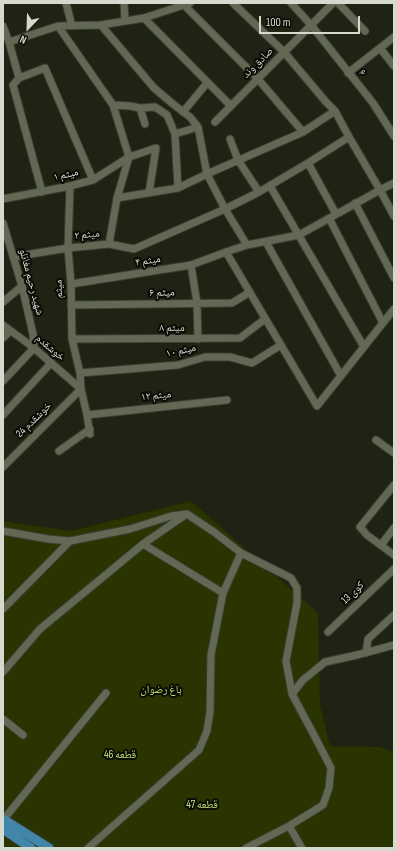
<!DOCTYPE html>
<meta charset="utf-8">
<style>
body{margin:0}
#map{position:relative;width:397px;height:851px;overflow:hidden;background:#1f2313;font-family:"Sofia Sans Condensed",sans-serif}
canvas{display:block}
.frame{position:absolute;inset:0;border:4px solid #d5d9ce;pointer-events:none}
.north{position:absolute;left:8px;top:8px;width:40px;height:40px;-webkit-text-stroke:3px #0a0c05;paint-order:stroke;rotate:203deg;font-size:11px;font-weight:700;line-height:16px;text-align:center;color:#d5d9ce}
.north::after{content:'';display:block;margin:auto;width:14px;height:18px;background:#d5d9ce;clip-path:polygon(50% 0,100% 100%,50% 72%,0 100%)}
.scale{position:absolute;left:259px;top:16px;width:101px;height:18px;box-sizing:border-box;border:2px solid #d5d9ce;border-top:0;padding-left:5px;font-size:12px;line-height:14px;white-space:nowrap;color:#d5d9ce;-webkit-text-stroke:3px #0a0c05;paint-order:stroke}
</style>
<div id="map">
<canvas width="397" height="851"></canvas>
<div class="frame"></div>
<div class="north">N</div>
<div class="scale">100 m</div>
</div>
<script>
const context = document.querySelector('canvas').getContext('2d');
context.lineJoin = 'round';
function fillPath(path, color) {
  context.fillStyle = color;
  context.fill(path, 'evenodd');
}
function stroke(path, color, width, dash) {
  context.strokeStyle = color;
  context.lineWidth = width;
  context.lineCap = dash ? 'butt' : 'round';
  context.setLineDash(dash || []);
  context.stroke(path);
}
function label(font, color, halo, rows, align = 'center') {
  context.font = font + ' "Sofia Sans Condensed","Noto Naskh Arabic",sans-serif';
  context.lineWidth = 4;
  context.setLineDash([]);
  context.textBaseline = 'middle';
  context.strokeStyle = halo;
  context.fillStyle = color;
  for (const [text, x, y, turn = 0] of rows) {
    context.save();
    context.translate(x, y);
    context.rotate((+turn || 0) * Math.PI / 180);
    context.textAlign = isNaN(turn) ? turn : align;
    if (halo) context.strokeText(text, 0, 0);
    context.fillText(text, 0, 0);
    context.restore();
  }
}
const green = new Path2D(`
 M191 501 318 613 320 705 330 746 380 747 394 752V848H3V521L71 531Z`);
const minor = new Path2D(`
 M66 3 72 26
 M124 3 125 20
 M291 3 311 25 373 103 394 136
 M338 3 365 31
 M184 5 258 79 303 132 335 111
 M144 18 231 106
 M101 25 154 88 173 104 190 117 198 127 207 174 225 209 247 245
 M3 26 9 42 58 26
 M9 42 19 78 13 85 42 192
 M380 48 394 66
 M348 73 394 37
 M19 78 45 68 93 180
 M113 105 130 106 140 108 155 107 167 115 175 134 198 127
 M140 108 145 124
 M183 112 207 83
 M215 122 333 3
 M175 134 178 188
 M230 139 238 160 259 192
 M308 163 336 214
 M394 183 380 190 394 216
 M70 186 68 248 71 284 72 339 80 373 81 389 87 415 90 434
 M270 186 364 347
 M117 198 178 188 207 174 303 132
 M3 199 70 186 93 180 129 157 156 148 149 193
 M355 203 394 278
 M329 218 383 323
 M3 223 22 286 33 334 34 348 3 381
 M266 242 341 376
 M109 244 117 198 129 157 113 105 58 26 101 25 144 18 190 3
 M226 252 317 406 394 309
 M13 257 68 248 109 244 134 249 225 209 259 192 308 163 349 137
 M191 265 197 303 198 339
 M71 284 191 265 226 252 247 245 299 235 380 190 349 137 335 111 326 102 284 52 233 3
 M3 302 22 286
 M71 305 232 303 250 292
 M3 325 34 348 81 389
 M3 338 10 331
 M72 339 240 338 265 319
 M80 373 178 365 205 357H230L252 363 281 345
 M3 415 51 363
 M87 415 227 400
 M376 440 394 453
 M59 451 90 429
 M3 467 81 389
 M394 485 360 527 367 535 394 555
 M3 531 48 539 70 541 130 529 171 516 187 514 214 532 241 553 291 578 297 588V603L286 661 292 694 314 735 331 768 329 788 323 805 289 826 246 848
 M143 544 223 593
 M381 545 394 528
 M3 609 70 541
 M328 632 394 569
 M366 653 368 639 394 615
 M3 672 40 629 143 544 185 515
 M292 694 303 680 325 662 357 655 394 645
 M3 719 23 735
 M4 819 106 693
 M289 826 302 848
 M88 848 199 750 207 731 210 712 211 655 223 593 241 553`);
const major = new Path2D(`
 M3 819 49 848
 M3 829 31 848`);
const streetNames = [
 ["صادق وند",258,63,-45],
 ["۶",362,73,51],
 ["۱ میثم",66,175,-13],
 ["۲ میثم",87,235,-6],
 ["۴ میثم",148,261,-9],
 ["شهید رحیم مغانلو",31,282,75],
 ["میثم",59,289,-91],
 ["۶ میثم",162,293,-1],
 ["۸ میثم",172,328],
 ["خوشقدم",50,348,40],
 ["۱۰ میثم",181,351,-13],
 ["۱۲ میثم",156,396,-6],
 ["خوشقدم 24",34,420,-45],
 ["کوی 13",353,593,-44]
];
const parkNames = [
 ["باغ رضوان",161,690],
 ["قطعه 46",120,755],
 ["قطعه 47",202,805]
];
fillPath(green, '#293401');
stroke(minor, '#3a3e32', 9);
stroke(major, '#3a3e32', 11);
stroke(minor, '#626854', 7);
stroke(major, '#4286a9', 9);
label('11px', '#d5d9ce', '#0a0c05', streetNames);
label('11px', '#c5e076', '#0a0c05', parkNames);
</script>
